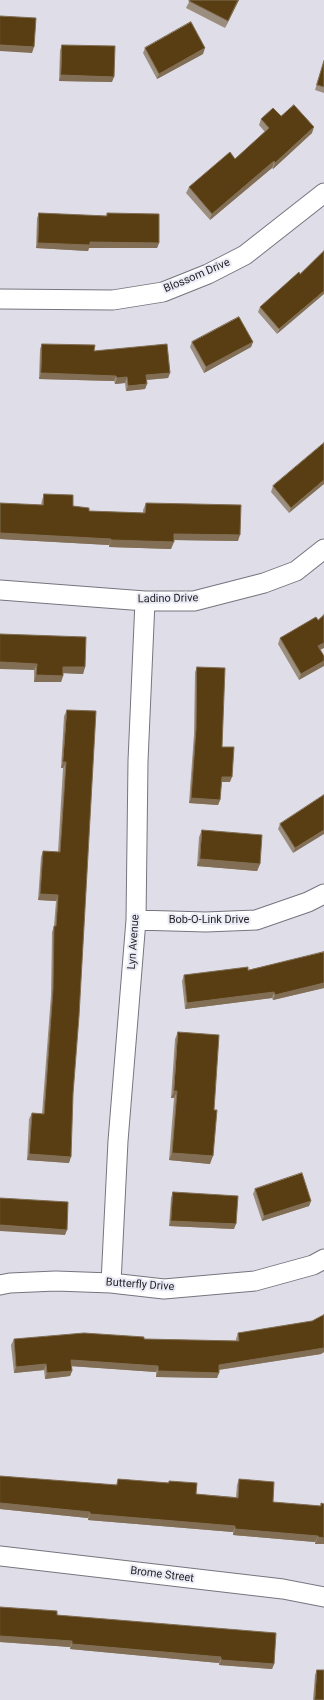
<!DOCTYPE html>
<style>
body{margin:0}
canvas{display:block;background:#dedde8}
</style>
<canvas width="324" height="1700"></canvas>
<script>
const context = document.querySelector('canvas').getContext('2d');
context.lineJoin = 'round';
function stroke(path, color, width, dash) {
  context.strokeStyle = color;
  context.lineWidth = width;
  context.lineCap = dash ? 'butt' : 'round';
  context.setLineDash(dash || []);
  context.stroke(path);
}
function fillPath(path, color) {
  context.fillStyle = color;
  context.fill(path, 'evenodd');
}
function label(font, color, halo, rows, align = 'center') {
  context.font = font + ' Roboto,sans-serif';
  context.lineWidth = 4;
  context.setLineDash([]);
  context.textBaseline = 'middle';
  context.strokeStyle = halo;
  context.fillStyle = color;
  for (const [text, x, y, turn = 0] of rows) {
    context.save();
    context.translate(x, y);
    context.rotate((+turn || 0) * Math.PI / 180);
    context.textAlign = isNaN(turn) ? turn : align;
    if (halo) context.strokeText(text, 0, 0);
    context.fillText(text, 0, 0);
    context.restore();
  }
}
const minor = new Path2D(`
 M0 299 113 300 163 292 208 274 245 255 324 193
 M0 590 145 601H194L264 583 296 571 324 549
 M136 920 206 922 256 920 308 902 324 894
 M111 1283 118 1141 136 920 138 761 145 601
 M0 1285 10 1283 56 1281 111 1283 164 1289 255 1281 313 1265 324 1259
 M0 1556 283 1589 324 1597`);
const wall = new Path2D(`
 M190 0H239L225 28 186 8Z
 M62 45 112 82 59 81 60 50Z
 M145 48 203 54 157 79 143 53Z
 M324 60V93L315 90Z
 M281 116 312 133 273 169 272 168 210 220 186 193 189 187 235 159 265 132 259 125 261 119Z
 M39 213 106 216 107 213 159 243 157 248H89L88 251 36 248 37 218Z
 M300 274 277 334 258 312 260 307Z
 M192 342H253L251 347 204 373 190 347Z
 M42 344 94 351 170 373 168 378 147 380V384L145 389 126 391 125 383 115 384 114 381 39 379 40 349Z
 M324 443 289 513 271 492 273 486Z
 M44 494 73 506 89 511 143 513V510L146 503 238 541 174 540 171 549 109 547V545L0 539V503L41 505 42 500Z
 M318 620 320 650 299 680 278 644 280 638Z
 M0 634 85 667 83 674 63 673V676L61 682H34V670Z
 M197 667 222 747 230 782H221L220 800 218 805 189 803 194 734 195 672Z
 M67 710 73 1094 69 1163 27 1160 29 1119 32 1113 42 1114 51 995 52 932 54 926 56 901 38 900 41 857 43 851 58 852 63 768H61L64 716Z
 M324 795 293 853 278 829 280 824Z
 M202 830 260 864 257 871 197 866 199 837Z
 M248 970 324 988 273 1000 272 998 185 1009 182 981 184 975Z
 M178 1032 214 1110 210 1164 169 1160 174 1098H171L175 1039Z
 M255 1189 311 1201 309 1206 262 1221 253 1194Z
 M173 1192 234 1229 169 1226 171 1198Z
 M324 1315V1352L321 1354 219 1370V1373L217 1378 156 1377V1372L72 1366V1371L70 1376 45 1379 44 1370 14 1373 11 1345 14 1339H144L236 1341V1339L238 1333 312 1321Z
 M0 1476 116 1485 118 1479 168 1483 169 1481 196 1494 236 1497 237 1485 239 1479 273 1502 320 1506 321 1503 324 1504V1544H315V1542L233 1535V1532L88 1520V1518L0 1509Z
 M0 1607 57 1615 274 1664 272 1669 219 1665V1663L70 1649V1647L0 1642Z
 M317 1670 324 1700H313L315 1675Z`);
const shadedWall = new Path2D(`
 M238 0H239L225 28 228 21Z
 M0 45 34 47 32 53 0 51Z
 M205 48 203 54 157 79 159 74Z
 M61 75 114 77 112 82 59 81Z
 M314 127 312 133 273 169 275 163Z
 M274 161 272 168 210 220 212 214Z
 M90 242 159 243 157 248H89L88 251 36 248 38 243Z
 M324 291V294L277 334 279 329Z
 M253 342 251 347 204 373 206 367Z
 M41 373 116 376 114 381 39 379Z
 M170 373 168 378 144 380 146 375Z
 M127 377 125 383 115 384 117 378Z
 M147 384 145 389 126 391 128 386Z
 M324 480V484L289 513 291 508Z
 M0 533 111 539 109 545 0 539Z
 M174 534 240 535 238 541 172 540Z
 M111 540 174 542 171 549 109 547Z
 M324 643V648L316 652 318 646Z
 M324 661V666L299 680 301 674Z
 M0 662 37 664 34 670 0 669Z
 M63 667H85L83 674 61 673Z
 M36 675 63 676 61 682H34Z
 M63 762H66L63 768H61Z
 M222 777H232L230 782H220Z
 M191 798 220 800 218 805 189 803Z
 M324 830V834L293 853 295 848Z
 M200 859 260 864 257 871 197 866Z
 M40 894 58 895 56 901 38 900Z
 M324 983V988L273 1000 275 995Z
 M274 992 272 998 185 1009 187 1003Z
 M174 1091H177L174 1098H171Z
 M172 1153 213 1156 210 1164 169 1160Z
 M29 1154 71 1157 69 1163 27 1160Z
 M311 1201 309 1206 262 1221 264 1216Z
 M171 1221 236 1224 234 1229 169 1226Z
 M0 1225 67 1230 65 1235 0 1231Z
 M324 1348V1352L321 1354 217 1370 219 1365Z
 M71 1360 158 1366 156 1372 69 1366Z
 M46 1364 44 1370 14 1373 16 1367Z
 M72 1371 70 1376 45 1379 47 1373Z
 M158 1371 219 1373 217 1378 156 1377Z
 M0 1503 90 1512 88 1518 0 1509Z
 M90 1514 235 1526 233 1532 88 1520Z
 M235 1529 318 1536 315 1542 233 1535Z
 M318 1537 324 1538V1544H315Z
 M0 1636 72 1641 70 1647 0 1642Z
 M72 1644 221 1657 219 1663 70 1649Z
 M221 1660 274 1664 272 1669 219 1665Z`);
const building = new Path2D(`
 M190 0H238L228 21 189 1Z
 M0 16 36 18 34 47 0 45Z
 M191 22 205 48 159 74 145 48Z
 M62 45 115 46 114 77 61 75Z
 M324 61V87L317 85Z
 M294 105 314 127 275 163 274 161 212 214 189 187 230 152 235 159 269 128 261 119 273 108 281 116Z
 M39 213 107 216V213L159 214V243L90 242V245L38 243Z
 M324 251V291L279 329 260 307 299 272 300 274Z
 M239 317 253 342 206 367 192 342Z
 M42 344 95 345 94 351 167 344 170 373 146 375 147 384 128 386 127 377 117 378 116 376 41 373Z
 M324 443V480L291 508 273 486Z
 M44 494 73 495V506L89 508V511L145 513 146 503 241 505 240 535 174 534V542L111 540V539L0 533V503L43 505Z
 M324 615V643L318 646 324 656V661L301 674 280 638 316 617 318 620Z
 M0 634 86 637 85 667H63V676L36 675 37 664 0 662Z
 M197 667 225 668 222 747H234L232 777H222L220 800 191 798 196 729Z
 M67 710 96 711 79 1016 73 1094 71 1157 29 1154 32 1113 44 1114 53 989 54 926H56L58 895 40 894 43 851 60 852 66 762H63Z
 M324 795V830L295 848 280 824Z
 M202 830 262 835 260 864 200 859Z
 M324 952V983L275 995 274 992 187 1003 184 975 248 967V970Z
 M178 1032 219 1035 214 1110H217L213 1156 172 1153 177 1091H174Z
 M302 1173 311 1201 264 1216 255 1189Z
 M173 1192 238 1196 236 1224 171 1221Z
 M0 1198 68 1202 67 1230 0 1225Z
 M324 1315V1348L219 1365V1373L158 1371V1366L71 1360 72 1371 47 1373 46 1364 16 1367 14 1339 84 1333 144 1337V1339L239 1341 238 1333 312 1321Z
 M0 1476 117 1485 118 1479 169 1483V1481L197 1483 196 1494 238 1498 239 1479 274 1482 273 1502 321 1506V1503L324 1504V1538L318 1537V1536L235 1529V1526L90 1514V1512L0 1503Z
 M0 1607 57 1611V1615L276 1633 274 1664 221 1660V1657L72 1644V1641L0 1636Z
 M317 1670H324V1700H315Z`);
const streetNames = [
 ["Blossom Drive",197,276,-23],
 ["Ladino Drive",168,599,-1],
 ["Bob-O-Link Drive",209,920],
 ["Lyn Avenue",134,942,-86],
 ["Butterfly Drive",140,1285,4],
 ["Brome Street",162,1575,7]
];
stroke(minor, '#76757f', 21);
stroke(minor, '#fff', 19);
fillPath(wall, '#9c8e7e');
fillPath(shadedWall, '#816e54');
fillPath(building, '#593e14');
stroke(building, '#816e54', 1);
label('11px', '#242428', '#ebebf6', streetNames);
</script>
